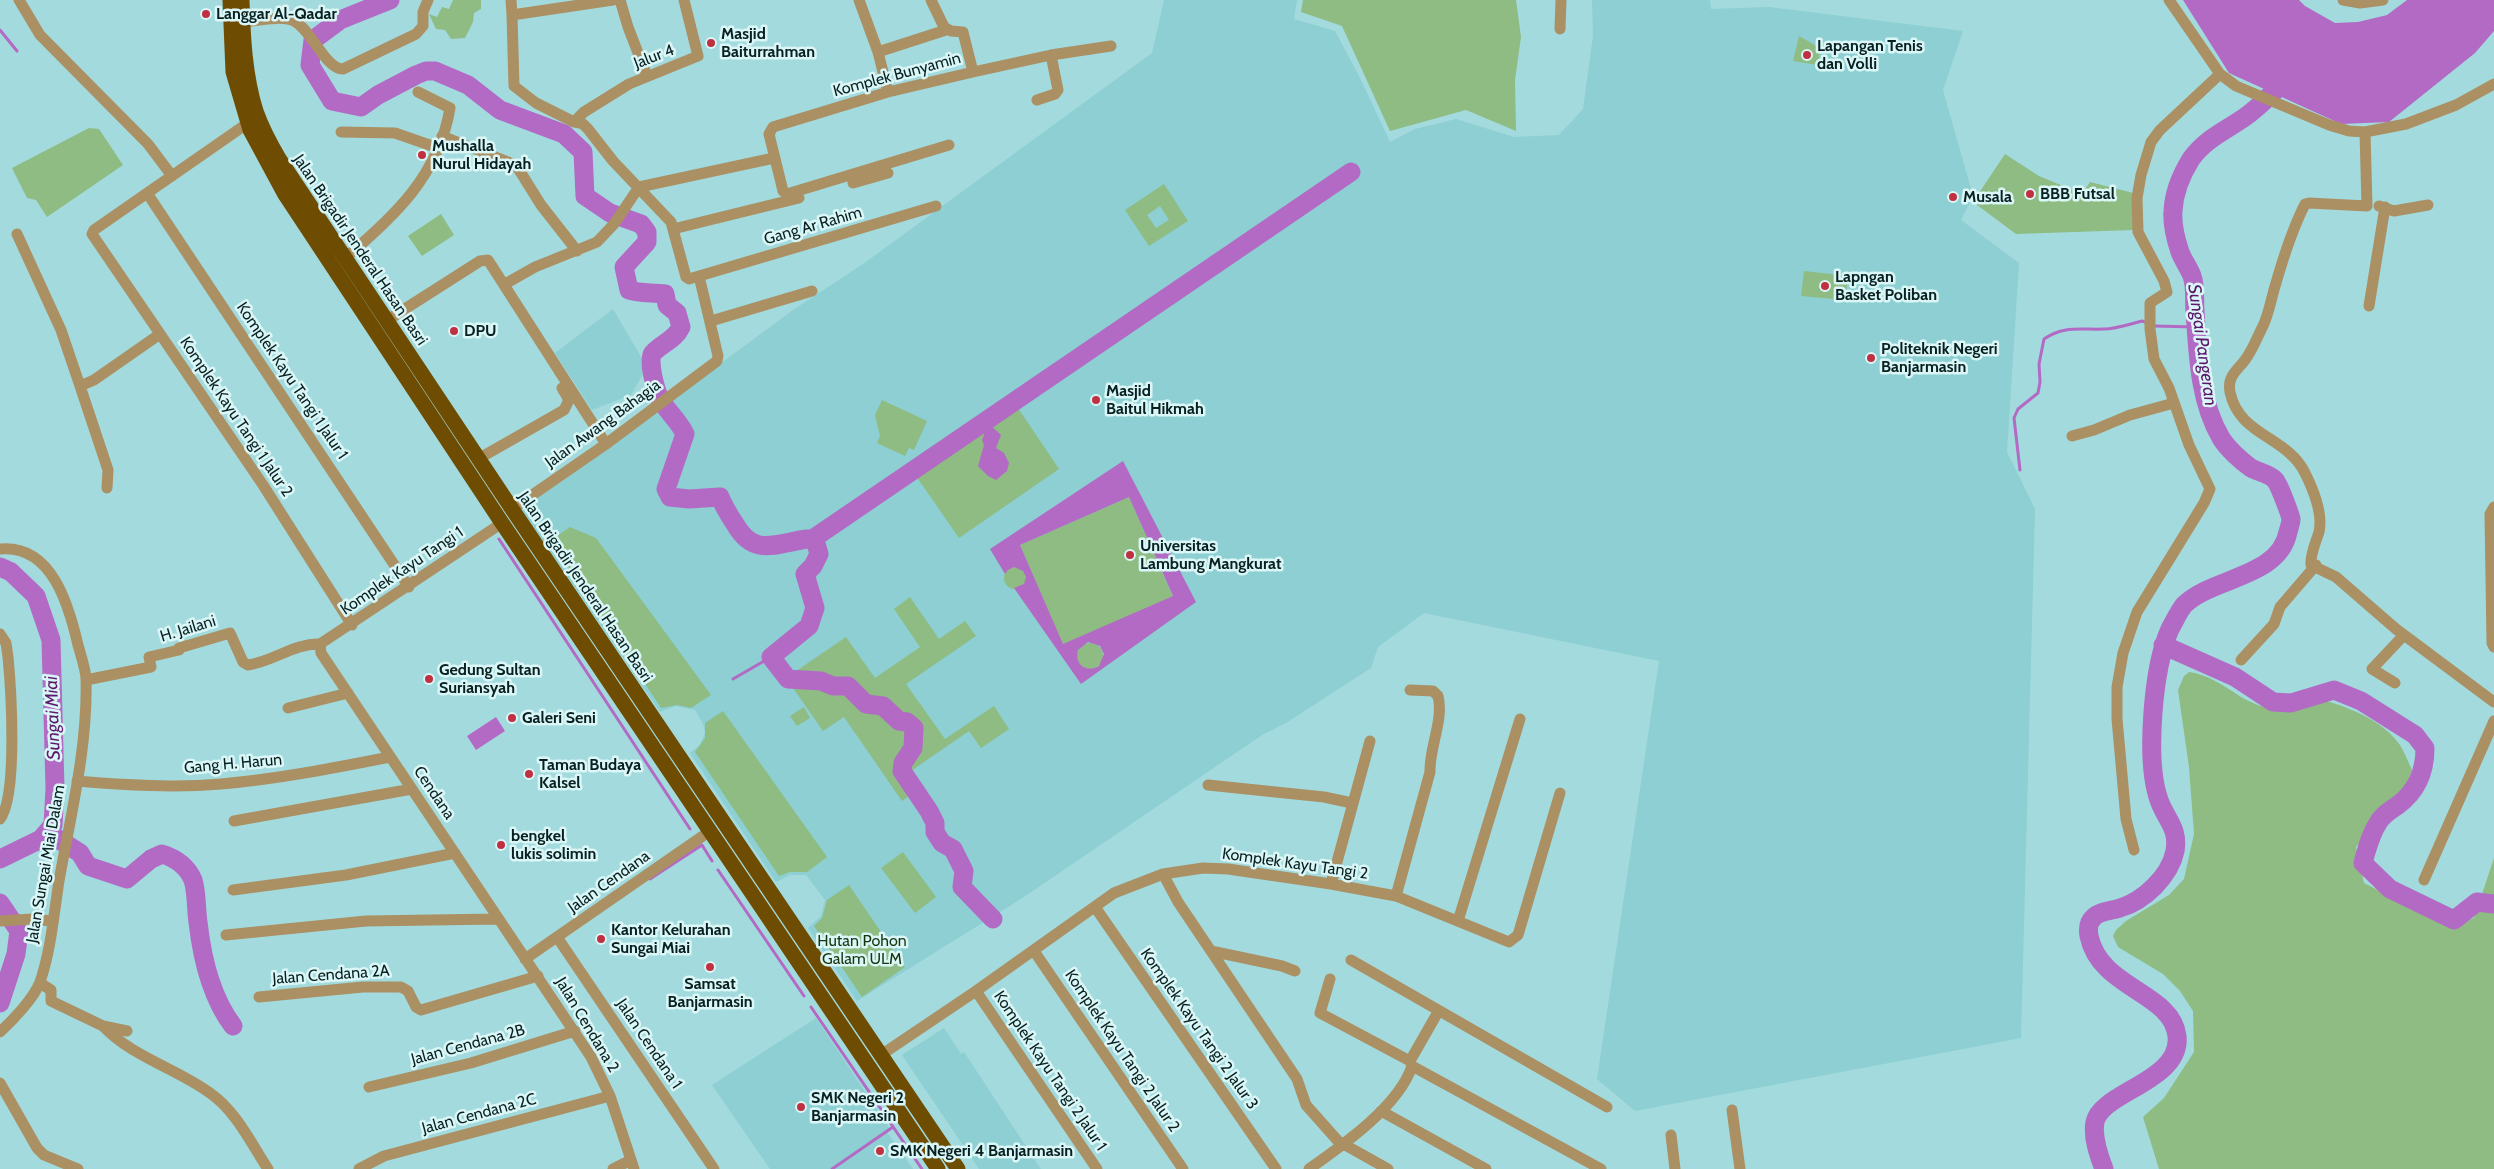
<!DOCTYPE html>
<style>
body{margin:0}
canvas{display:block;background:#a2dadd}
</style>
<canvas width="2494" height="1169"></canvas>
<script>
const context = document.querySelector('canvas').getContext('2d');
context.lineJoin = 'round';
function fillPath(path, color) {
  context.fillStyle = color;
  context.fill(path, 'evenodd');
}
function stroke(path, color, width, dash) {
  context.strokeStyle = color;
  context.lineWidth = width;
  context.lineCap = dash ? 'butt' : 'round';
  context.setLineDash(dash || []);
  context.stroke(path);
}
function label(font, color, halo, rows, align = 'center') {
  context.font = font + ' Cabin,sans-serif';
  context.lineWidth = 5;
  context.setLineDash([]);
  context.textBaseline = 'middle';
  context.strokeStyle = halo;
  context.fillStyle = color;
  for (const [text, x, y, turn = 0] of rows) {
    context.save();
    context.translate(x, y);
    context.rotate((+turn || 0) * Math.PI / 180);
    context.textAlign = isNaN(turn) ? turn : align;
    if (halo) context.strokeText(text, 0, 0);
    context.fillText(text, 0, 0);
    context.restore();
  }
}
const built = new Path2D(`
 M1164 0H1297L1294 19 1335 31 1361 80 1390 142 1415 129 1456 119 1514 137 1559 135 1583 109 1593 36 1592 0H1710L1711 9 1769 7 1963 31 1943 90 1973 196 1961 220 2019 263 2007 452 2035 509 2021 1038 1635 1111 1597 1079 1659 661 1424 613 1378 647 1371 668 1286 723 1262 735 1024 897 857 1001 808 928 821 916 825 900 806 875H790L776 882 690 753 700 745 705 733 703 724 695 710 675 706 660 712 522 510 525 501 655 412 793 310 863 264 1152 53Z
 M613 309 647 367 631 395 592 410 555 353Z
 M816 1018 890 1129 830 1169H770L712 1085Z
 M944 1028 961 1054 964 1052 1041 1169H979L902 1055Z
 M887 1132 913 1169H833Z`);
const green = new Path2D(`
 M453 0H481V9L474 13 473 22 465 38 451 39 445 30 436 29 429 14 437 17 442 7 449 9Z
 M1303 0H1516L1521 37 1515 80 1516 131 1466 110 1390 131 1342 26 1301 12Z
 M1799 36 1820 48 1818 65 1793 61Z
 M89 128 99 129 123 165 47 217 36 200 27 198 12 168Z
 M2005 154 2039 176 2082 194 2090 182 2133 193V230L2016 234 1973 202Z
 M1164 184 1188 221 1149 246 1125 210ZM1160 206 1169 220 1156 228 1147 215Z
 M441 214 454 235 422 256 408 236Z
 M1804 271 1848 276 1845 300 1801 296Z
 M882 400 927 421 914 450 909 448 905 456 877 443 880 436 875 415Z
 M1016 405 1059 469 959 538 916 476Z
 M1129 497 1173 597 1063 645 1020 545Z
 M570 527 596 538 711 695 691 708 677 705 661 708 551 540Z
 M1004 578a11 11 0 1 1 22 0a11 11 0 1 1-22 0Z
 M910 597 939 639 965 621 976 636 906 684 945 739 994 706 1009 729 981 748 969 731 911 771 922 787 902 801 844 717 823 731 786 678 846 637 875 678 920 647 894 609Z
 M1077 656a13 13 0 1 1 26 0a13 13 0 1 1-26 0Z
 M2189 672C2208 675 2219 683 2235 693 2264 713 2292 714 2324 700 2352 709 2382 720 2400 745 2405 753 2408 762 2412 770L2405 790 2356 847 2364 883 2451 927 2474 918 2494 858V1169H2159L2143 1117 2164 1098 2194 1052 2193 1011 2180 991 2163 974 2118 947 2113 936 2116 930 2126 921 2169 895 2184 879 2194 834 2189 767 2178 690 2184 676Z
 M804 707 810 718 797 726 790 716Z
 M723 711 827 857 807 872H790L779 876 695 752 705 738V723Z
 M903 852 936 897 915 913 881 868Z
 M849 885 905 967 862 997 814 926 822 918 827 900Z`);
const water = new Path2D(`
 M2183 0H2299L2305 6 2335 23 2358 22 2387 15 2407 0H2494V31L2475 53 2389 122 2341 124 2229 73Z
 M989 424 1001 435 996 448 1004 453 1009 463 1007 471 996 480 988 476 978 466 984 445 982 440 985 432 984 427Z
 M1123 461 1196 602 1081 684 1014 588 1024 584 1026 577 1023 571 1014 567 1008 570 1005 574 990 549ZM1129 497 1173 596 1063 644 1020 545ZM1088 642 1100 646 1104 654 1099 666C1087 673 1074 665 1078 650Z
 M496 717 505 731 476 750 467 736Z`);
const stream = new Path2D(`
 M0 30 17 51
 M2154 326 2196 327
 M2020 470 2014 418 2018 409 2038 393 2040 382 2039 364 2044 339C2064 325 2081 330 2104 329 2116 329 2130 324 2142 321L2148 323
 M499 539 690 829
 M733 679 771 657
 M718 870 804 996
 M650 879 702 845 712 861
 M811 1007 922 1169
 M832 1169 893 1127`);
const river = new Path2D(`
 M390 0 340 20 313 40 310 65 332 101 361 107 378 95 416 75 426 71H435L468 85 500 110 564 134 583 152 585 196 610 213 641 224 647 232V242L624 267 629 290C641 294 652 292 665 294L667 305 677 313 681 327C675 340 662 343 653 353 647 360 656 391 660 399 667 411 679 421 685 434L666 489 670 497 689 499 720 497C724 507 729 515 735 524 754 557 774 544 807 539L815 540 819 554 813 566 805 574 815 608 809 626 771 657 788 679 821 681 833 686H848L866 704 883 706 899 721 907 722 914 728 913 748 903 763 902 771 929 811 935 823V832L942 843 953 849 964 871 962 887 993 919
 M811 540 1351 172
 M0 567 11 572 36 596 51 640 55 788 53 825 41 839 0 859
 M2163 645 2235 677 2273 702 2291 703 2334 690 2361 701 2415 735 2425 748C2425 772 2417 791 2398 805 2391 810 2382 815 2378 823 2370 835 2367 849 2363 863L2390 889 2454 920 2477 902 2494 904
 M47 832 80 853 88 866 127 879 151 859 162 854C175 858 187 866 193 880 197 892 196 910 198 922 202 958 211 997 233 1026
 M0 903 19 931 16 954 0 1003
 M2104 1169C2099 1156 2092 1137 2095 1122 2101 1092 2182 1081 2177 1036 2172 992 2100 989 2089 936 2088 930 2088 922 2094 917 2100 911 2111 911 2120 908 2144 901 2170 876 2175 851 2179 828 2166 820 2159 800 2145 761 2153 666 2170 629 2174 622 2179 611 2184 605 2212 577 2279 578 2288 532 2289 528 2291 523 2291 519 2290 514 2279 484 2275 480 2270 474 2258 472 2251 468 2241 461 2227 448 2221 438 2199 401 2198 353 2195 311 2194 300 2196 287 2192 276 2189 268 2183 260 2180 252 2176 240 2172 223 2173 211 2174 192 2181 175 2191 159 2205 139 2225 131 2245 117 2262 105 2276 89 2291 75`);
const minor = new Path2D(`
 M19 0 40 35 148 144 172 176
 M511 0 512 15
 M613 0 512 15 514 86 536 103 574 122 583 124 588 129 613 161 671 222 686 277 689 279 936 206
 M620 0 628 27 647 76
 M859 0 878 52 888 92
 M931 0 944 27 951 31 963 32 973 72 888 92 773 127 769 134 783 191 787 194 949 145
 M2169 0 2220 74 2236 86 2329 125 2349 131 2365 132 2406 124 2456 105 2494 84
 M2343 0 2360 3 2383 0
 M243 22C257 21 280 15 294 21 311 29 326 70 343 69L416 34 423 26V12L428 0
 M1560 29 1561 0
 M878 52 946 30
 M973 72 1051 55 1111 46
 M1037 100 1055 94 1058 90 1051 55
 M574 122 584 112 629 84 698 56 684 0
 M248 123 94 230 92 234 263 485 352 625
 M341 132 395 133 438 148
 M2365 132 2367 206 2309 203 2305 204C2292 230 2284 255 2276 283 2271 298 2269 316 2261 330 2256 340 2252 351 2245 360 2237 371 2227 376 2230 392 2239 436 2287 436 2305 473 2313 489 2323 514 2319 532 2316 542 2310 554 2311 565L2336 577 2396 629 2494 702
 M442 136 516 165 541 205 577 251
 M853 183 888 173
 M147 193 409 587
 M2379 206 2394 211 2428 205
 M673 229 799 198
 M17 234 61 330 80 386 94 380 160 334
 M345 258C394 217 439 175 450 108L418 92
 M505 284 535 267 597 242 614 224 639 187 774 158
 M2369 306 2385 207
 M386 321 480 261 488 260 606 444
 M711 321 812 291
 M80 386 108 470 107 488
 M2072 436 2094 430 2130 415 2174 403
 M478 459 564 410 569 400 562 388
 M2494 507 2490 514 2492 643 2494 647
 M512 509 606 444 717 361 718 356 699 276
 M0 549C52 544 69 606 78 645 81 656 85 667 86 678 88 746 71 814 59 881 54 913 51 950 40 982 34 998 13 1020 0 1032
 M0 634 6 643 8 657C11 688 18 796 0 819
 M320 644 321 653 591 1057 610 1096 634 1169
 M320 644 502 523
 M2241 660 2274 624 2280 607 2316 565
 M86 680 151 667 149 657 179 650V648L230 633 243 662 248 665C272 662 295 643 320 644
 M2395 683 2372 669 2404 635
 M288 708 348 693
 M77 781C125 785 173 788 221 784 278 779 334 768 390 757
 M1208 785 1324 797 1352 803
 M234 821 412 789
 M2134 850 2126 819 2117 719V687L2123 653 2137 612 2204 503 2210 489 2189 445 2169 388 2154 359 2150 329V303L2167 292 2164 281 2138 232 2137 198 2141 175 2151 142 2160 130 2220 74
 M1163 874 1178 902 1297 1079 1306 1105 1338 1141 1388 1169
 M2424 880 2494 721
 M1331 884 1370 741
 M233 890 346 875 455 853
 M1396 896 1430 772C1429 748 1444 720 1438 696L1433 691 1410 690
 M1095 907 1276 1169
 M0 921 32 919 52 921
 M1458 921 1520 719
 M226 935 366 921 497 919
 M557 937 714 1169
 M1034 951 1183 1169
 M1211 951 1282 966 1295 971
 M525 959 710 831
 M1351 960 1607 1107
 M1330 979 1320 1013 1410 1061
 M40 983 51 990V1001L103 1026 127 1031
 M976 991 1097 1169
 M259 997 363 987H401L408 991 416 1007 421 1010 538 976
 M103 1026C132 1057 176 1068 210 1093 236 1111 251 1143 268 1169
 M881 1055 976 991 1114 893 1163 874 1203 868 1228 869 1331 884 1396 896 1509 942 1518 935 1560 793
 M1412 1066 1601 1169
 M0 1083 37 1148 44 1155 78 1169
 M369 1087 471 1063 575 1031
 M1732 1110 1740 1169
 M1381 1111 1486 1169
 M1671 1135 1675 1169
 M359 1169 384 1156 610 1096
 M613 1169 631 1160
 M1309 1169C1343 1145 1399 1106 1412 1066L1410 1061 1438 1012`);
const highway = new Path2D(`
 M230 0 233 72 250 130 284 193 502 523 938 1169
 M242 0C243 37 245 76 256 111 262 128 271 145 280 160L512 509 958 1169`);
const markers = [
 [206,14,5,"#c03041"],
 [711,43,5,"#c03041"],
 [1807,55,5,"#c03041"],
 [422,155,5,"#c03041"],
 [2030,194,5,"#c03041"],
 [1953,197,5,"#c03041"],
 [1825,286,5,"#c03041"],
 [454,331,5,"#c03041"],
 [1871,358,5,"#c03041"],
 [1096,400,5,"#c03041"],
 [1130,555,5,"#c03041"],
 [429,679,5,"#c03041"],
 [512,718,5,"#c03041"],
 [529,774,5,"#c03041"],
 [501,845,5,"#c03041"],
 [601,939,5,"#c03041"],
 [710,967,5,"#c03041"],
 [801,1107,5,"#c03041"],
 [880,1151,5,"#c03041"]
];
const poiNames = [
 ["Langgar Al-Qadar",216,14],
 ["Masjid",721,34],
 ["Baiturrahman",721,52],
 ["Lapangan Tenis",1817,46],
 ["dan Volli",1817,64],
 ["Mushalla",432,146],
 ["Nurul Hidayah",432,164],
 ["BBB Futsal",2040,194],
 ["Musala",1963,197],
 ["Lapngan",1835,277],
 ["Basket Poliban",1835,295],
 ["DPU",464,331],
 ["Politeknik Negeri",1881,349],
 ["Banjarmasin",1881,367],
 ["Masjid",1106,391],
 ["Baitul Hikmah",1106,409],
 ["Universitas",1140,546],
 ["Lambung Mangkurat",1140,564],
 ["Gedung Sultan",439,670],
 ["Suriansyah",439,688],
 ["Galeri Seni",522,718],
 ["Taman Budaya",539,765],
 ["Kalsel",539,783],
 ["bengkel",511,836],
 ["lukis solimin",511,854],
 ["Kantor Kelurahan",611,930],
 ["Sungai Miai",611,948],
 ["Samsat",710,984,"center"],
 ["Banjarmasin",710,1002,"center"],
 ["SMK Negeri 2",811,1098],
 ["Banjarmasin",811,1116],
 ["SMK Negeri 4 Banjarmasin",890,1151]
];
const streetNames = [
 ["Jalur 4",654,57,-21],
 ["Komplek Bunyamin",897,75,-15],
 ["Gang Ar Rahim",813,226,-16],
 ["Jalan Brigadir Jenderal Hasan Basri",360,250,56],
 ["Komplek Kayu Tangi 1 Jalur 1",292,381,56],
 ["Komplek Kayu Tangi 1 Jalur 2",236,417,56],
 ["Jalan Awang Bahagia",603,424,-36],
 ["Komplek Kayu Tangi 1",402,571,-34],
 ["Jalan Brigadir Jenderal Hasan Basri",585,587,56],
 ["H. Jailani",188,629,-17],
 ["Gang H. Harun",233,764,-5],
 ["Cendana",434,793,56],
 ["Jalan Sungai Miai Dalam",46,864,-80],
 ["Komplek Kayu Tangi 2",1295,864,8],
 ["Jalan Cendana",609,882,-35],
 ["Jalan Cendana 2A",331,975,-4],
 ["Jalan Cendana 2",587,1025,59],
 ["Komplek Kayu Tangi 2 Jalur 3",1199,1029,55],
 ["Jalan Cendana 1",649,1044,56],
 ["Jalan Cendana 2B",468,1045,-15],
 ["Komplek Kayu Tangi 2 Jalur 2",1122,1051,56],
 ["Komplek Kayu Tangi 2 Jalur 1",1050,1071,56],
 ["Jalan Cendana 2C",479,1114,-15]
];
const parkNames = [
 ["Hutan Pohon",862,941],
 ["Galam ULM",862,959]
];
const waterNames = [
 ["Sungai Pangeran",2202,345,82],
 ["Sungai Miai",53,718,-92]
];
fillPath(built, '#8dcfd2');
fillPath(green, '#8ebc83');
fillPath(water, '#b36ac5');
stroke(stream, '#b36ac5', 3);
stroke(river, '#b36ac5', 19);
stroke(minor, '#ab9064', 11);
stroke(highway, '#6e4d02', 15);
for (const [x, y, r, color] of markers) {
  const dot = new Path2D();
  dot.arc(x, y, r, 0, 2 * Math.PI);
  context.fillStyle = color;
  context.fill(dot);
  stroke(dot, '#daf6f7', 2);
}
label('bold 16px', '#092021', '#daf6f7', poiNames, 'left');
label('16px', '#092021', '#daf6f7', streetNames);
label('16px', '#17350f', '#daf6f7', parkNames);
label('italic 18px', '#5d186c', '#daf6f7', waterNames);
</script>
